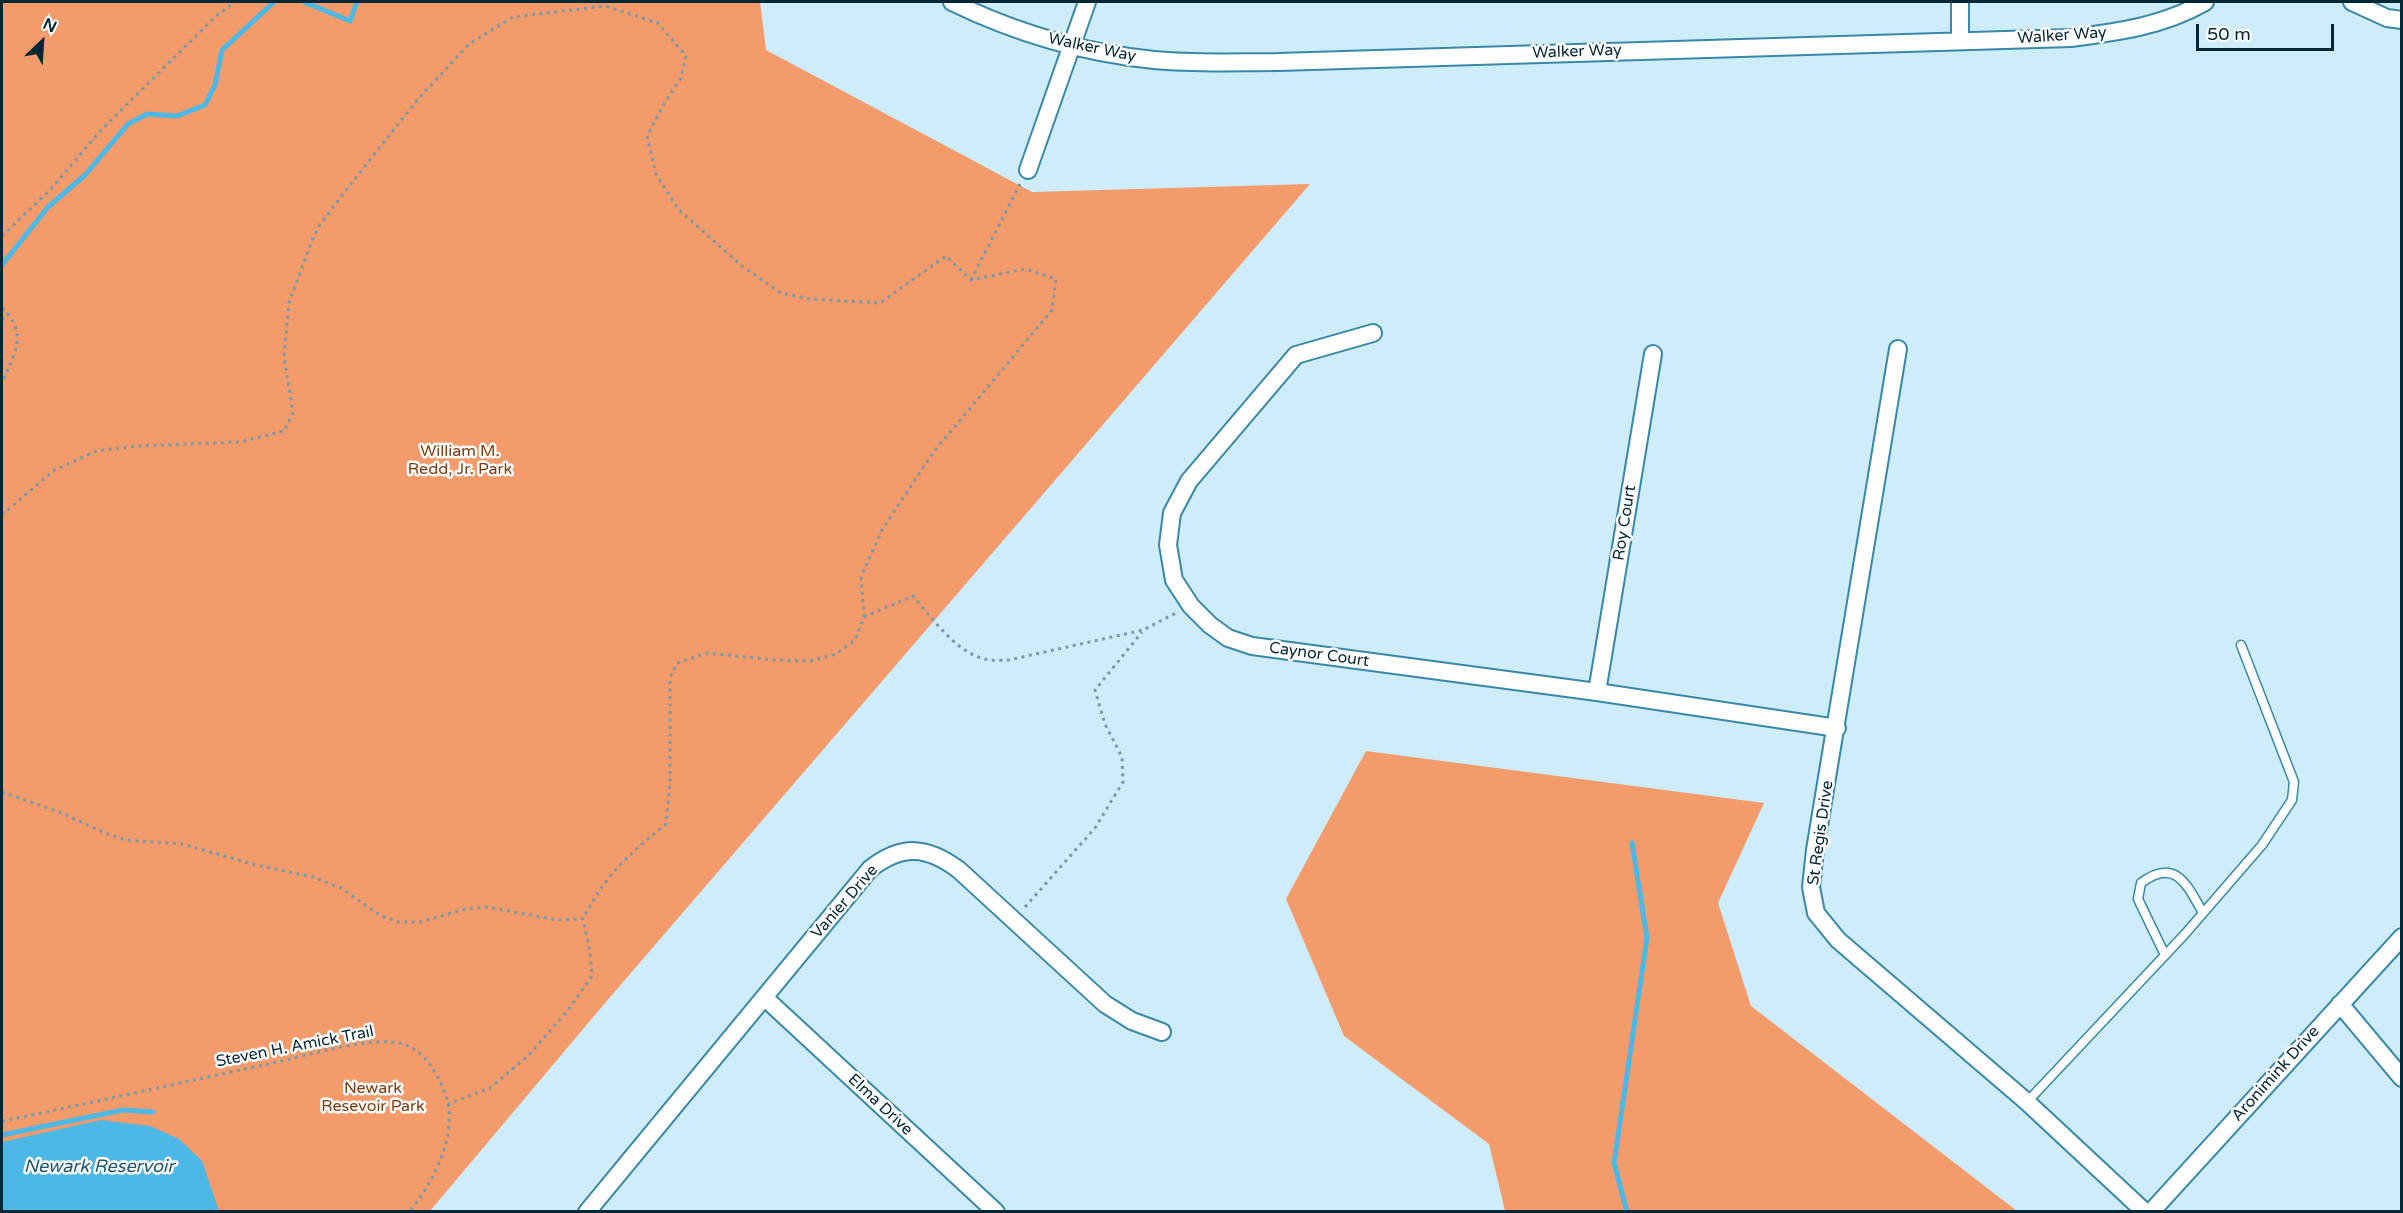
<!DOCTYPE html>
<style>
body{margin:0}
#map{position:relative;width:2403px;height:1213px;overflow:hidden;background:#ceecfa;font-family:"Varela Round",sans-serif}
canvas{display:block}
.frame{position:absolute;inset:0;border:3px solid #042735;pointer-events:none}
.north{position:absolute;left:12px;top:12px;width:60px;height:60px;-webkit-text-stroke:4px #fff;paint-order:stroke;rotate:25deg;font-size:16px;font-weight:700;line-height:24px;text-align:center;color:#042735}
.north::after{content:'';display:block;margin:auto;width:21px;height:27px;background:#042735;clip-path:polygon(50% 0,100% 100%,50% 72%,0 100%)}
.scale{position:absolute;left:2196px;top:24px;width:138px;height:27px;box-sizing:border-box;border:3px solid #042735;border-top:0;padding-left:8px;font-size:18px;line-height:21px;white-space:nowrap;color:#042735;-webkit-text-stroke:4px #fff;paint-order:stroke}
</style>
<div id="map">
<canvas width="2403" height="1213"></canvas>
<div class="frame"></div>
<div class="north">N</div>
<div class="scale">50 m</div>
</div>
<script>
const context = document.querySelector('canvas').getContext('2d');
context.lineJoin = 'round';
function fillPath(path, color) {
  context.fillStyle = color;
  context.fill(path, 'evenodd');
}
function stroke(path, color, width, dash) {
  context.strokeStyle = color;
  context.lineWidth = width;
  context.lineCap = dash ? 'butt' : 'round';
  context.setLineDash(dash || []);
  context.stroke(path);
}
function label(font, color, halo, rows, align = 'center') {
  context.font = font + ' "Varela Round",sans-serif';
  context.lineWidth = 5;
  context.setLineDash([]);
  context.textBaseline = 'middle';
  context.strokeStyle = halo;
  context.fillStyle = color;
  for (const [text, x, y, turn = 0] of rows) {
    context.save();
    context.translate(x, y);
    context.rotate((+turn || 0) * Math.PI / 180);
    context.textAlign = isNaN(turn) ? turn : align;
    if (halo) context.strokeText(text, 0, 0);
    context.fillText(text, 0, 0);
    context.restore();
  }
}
const green = new Path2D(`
 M2 2H760L766 50 1032 192 1310 184 605 1003 430 1211 2 1212Z
 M1366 751 1764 803 1718 903 1751 1006 2017 1211H1505L1489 1144 1344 1036 1286 899Z`);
const water = new Path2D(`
 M101 1120 150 1126 179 1139 202 1161 219 1211H2V1142Z`);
const stream = new Path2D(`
 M304 2 350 21 357 2
 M2 265 48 207 85 175 128 124 147 114 177 116 205 105 215 85 222 50 274 2
 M2 1135 123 1110 153 1112
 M1627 1212 1614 1163 1647 938 1632 843`);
const path = new Path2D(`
 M2 236 51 189 101 130 216 16 235 2
 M971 280 1020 184
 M2 308C29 333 14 355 2 383
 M2 320 8 313
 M2 515 53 471 96 451 137 446 240 442 284 431 293 413 284 356 289 303 311 243 319 226 343 194 418 99 469 44 513 17 605 6 658 23 686 56 681 78 665 102 647 136 656 174 678 209 743 267 781 293 810 299 880 303 946 256 971 280 1025 269 1056 279 1052 310 932 454 882 530 861 577 864 617 855 640 836 654 810 661 776 660 707 653 677 663 670 678V784L666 824C627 856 606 874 583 919
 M864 617 913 596C933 619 958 656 990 660 996 661 1003 660 1009 660L1143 630 1176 613
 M2 792 62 813 105 833 126 840 182 844 252 864 313 877 341 888 381 916 399 922H420L466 909 487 907 557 920 583 919 590 952 592 976 568 1010 528 1056 490 1088 448 1104
 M1025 907 1095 828 1123 782 1122 757 1105 724 1095 690 1142 632
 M2 1121C92 1103 183 1082 273 1063 306 1056 371 1035 403 1044 426 1051 440 1077 447 1099 457 1137 433 1183 409 1212`);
const lane = new Path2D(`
 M2165 955 2138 899 2141 883C2176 857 2187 885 2203 913
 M2027 1102 2185 934 2262 845 2292 800 2294 782 2241 645`);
const street = new Path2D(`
 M952 2C1016 33 1083 53 1154 60 1195 64 1236 62 1278 62L2071 38C2118 32 2163 26 2205 2
 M2352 2 2387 18 2402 20
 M1960 40V2
 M1028 170 1087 2
 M1373 333 1296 355 1189 481 1172 513 1168 545 1174 580 1191 606 1210 625 1228 638 1252 646 1597 692 1837 728
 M1898 349 1815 850 1811 887 1816 913 1838 940 2027 1102 2145 1212
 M1597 692 1653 354
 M765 998 996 1212
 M2340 1004 2402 1078
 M587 1212 870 869C902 844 927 846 959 870L1105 1004 1132 1021 1162 1032
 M2151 1212 2402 937`);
const streetNames = [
 ["Walker Way",2062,36,-4],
 ["Walker Way",1092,48,12],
 ["Walker Way",1577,52,-2],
 ["Roy Court",1625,523,-81],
 ["Caynor Court",1319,655,8],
 ["St Regis Drive",1821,833,-82],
 ["Vanier Drive",845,902,-49],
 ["Steven H. Amick Trail",295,1047,-11],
 ["Aronimink Drive",2276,1074,-48],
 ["Elma Drive",880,1105,43]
];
const parkNames = [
 ["William M.",460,452],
 ["Redd, Jr. Park",460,470],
 ["Newark",373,1089],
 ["Resevoir Park",373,1107]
];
const waterNames = [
 ["Newark Reservoir",99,1167]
];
fillPath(green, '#f39b6b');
fillPath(water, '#4cb8e5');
stroke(stream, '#4cb8e5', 5);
stroke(lane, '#3888aa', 11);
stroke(street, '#3888aa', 20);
stroke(path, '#7999a7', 3, [3, 4.5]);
stroke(lane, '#fff', 8);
stroke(street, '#fff', 16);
label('16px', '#042735', '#fff', streetNames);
label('16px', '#7e3c10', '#fff', parkNames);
label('italic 18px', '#205971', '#fff', waterNames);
</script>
